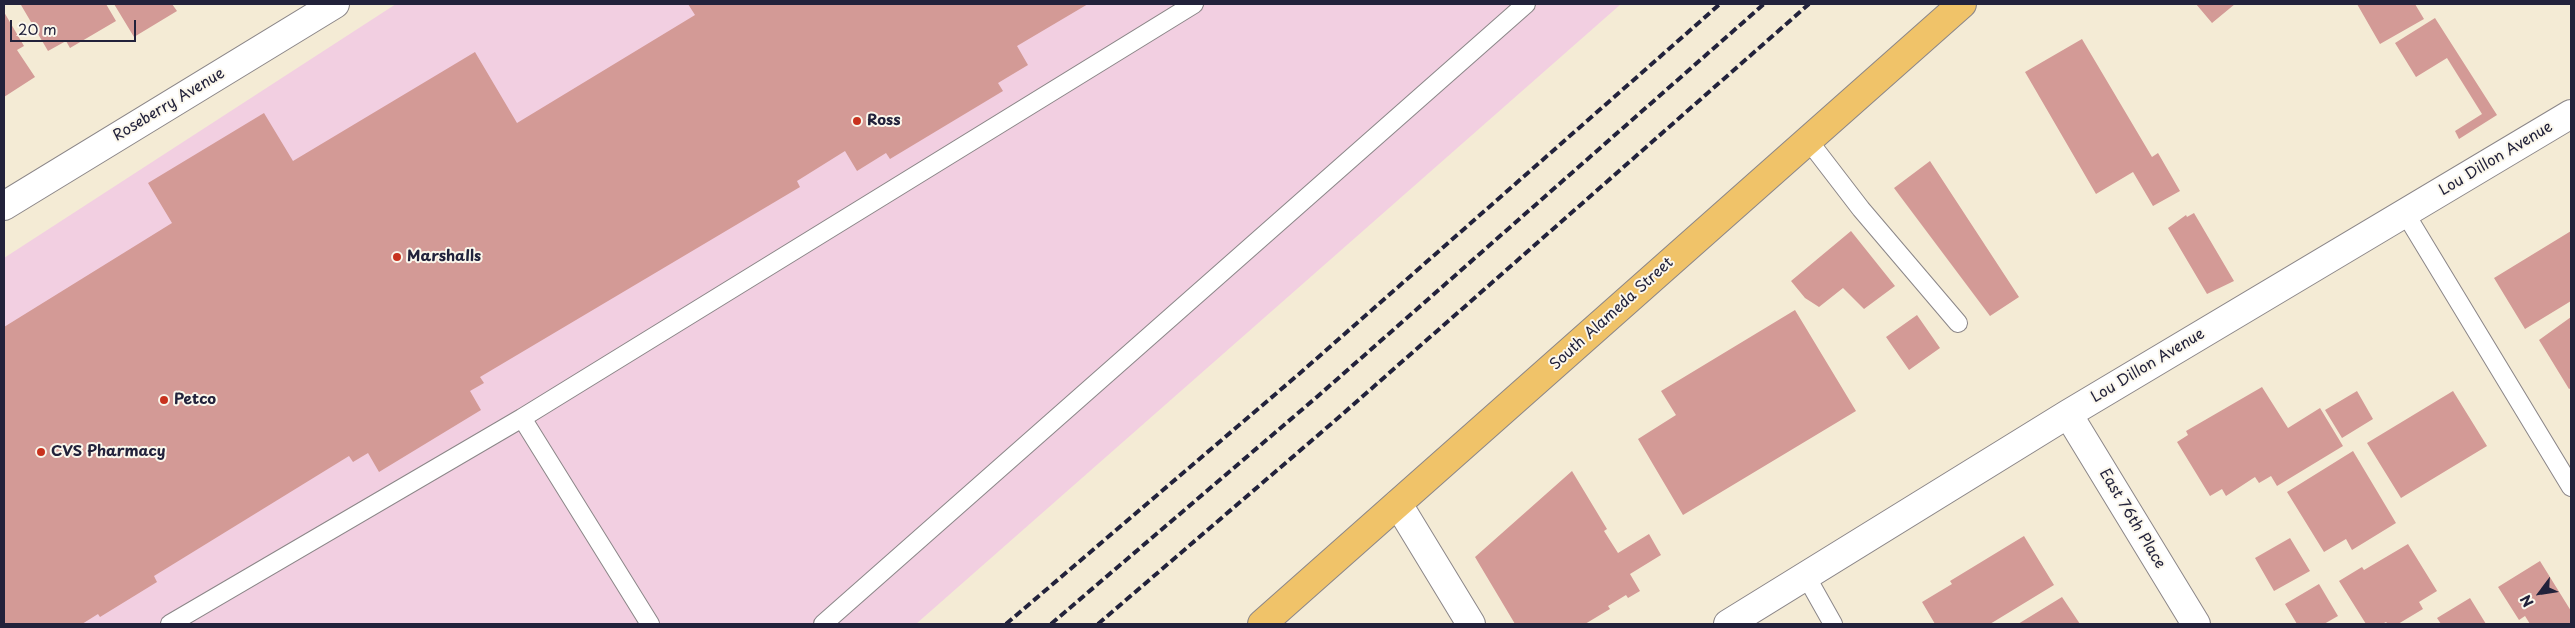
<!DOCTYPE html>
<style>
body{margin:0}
#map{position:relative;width:2575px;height:628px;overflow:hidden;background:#f4ebd5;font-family:"Playpen Sans",sans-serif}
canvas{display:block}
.frame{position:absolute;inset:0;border:5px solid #22223b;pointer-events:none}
.north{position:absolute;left:2515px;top:568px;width:50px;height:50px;-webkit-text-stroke:4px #fbf7ec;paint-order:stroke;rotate:239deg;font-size:14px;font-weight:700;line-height:20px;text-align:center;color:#22223b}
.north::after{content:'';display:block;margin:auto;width:18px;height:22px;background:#22223b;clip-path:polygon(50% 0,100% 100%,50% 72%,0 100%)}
.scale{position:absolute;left:10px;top:20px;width:126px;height:22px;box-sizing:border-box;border:2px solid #22223b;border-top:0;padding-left:6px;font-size:15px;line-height:18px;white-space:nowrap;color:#22223b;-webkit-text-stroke:4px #fbf7ec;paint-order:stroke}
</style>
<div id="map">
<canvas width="2575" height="628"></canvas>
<div class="frame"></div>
<div class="north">N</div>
<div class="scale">20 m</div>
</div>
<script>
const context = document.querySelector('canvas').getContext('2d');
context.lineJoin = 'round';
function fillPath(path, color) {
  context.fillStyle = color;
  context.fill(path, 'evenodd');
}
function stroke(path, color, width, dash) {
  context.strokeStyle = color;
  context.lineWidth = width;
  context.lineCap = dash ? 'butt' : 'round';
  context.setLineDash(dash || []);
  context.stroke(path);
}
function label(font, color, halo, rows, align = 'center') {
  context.font = font + ' "Playpen Sans",sans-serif';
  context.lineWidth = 4;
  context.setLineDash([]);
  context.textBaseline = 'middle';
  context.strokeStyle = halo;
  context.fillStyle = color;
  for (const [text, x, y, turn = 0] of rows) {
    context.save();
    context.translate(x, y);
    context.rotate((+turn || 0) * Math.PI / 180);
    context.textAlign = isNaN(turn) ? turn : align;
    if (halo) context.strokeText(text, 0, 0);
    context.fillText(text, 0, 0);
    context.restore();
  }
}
const built = new Path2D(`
 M396 4H1621L916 624H4V258Z`);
const building = new Path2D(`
 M24 4H106L116 21 70 48 66 41 48 51 21 5Z
 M114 4H172L177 11 134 37Z
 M688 4H1088L1017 46 1028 65 998 83 1003 91 890 159 886 153 857 171 845 151 797 181 800 187 480 377 484 383 470 391 481 410 379 472 368 453 353 462 349 456 154 576 157 582 100 617 98 614 82 624H4V327L172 223 148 183 264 113 293 161 475 52 517 123 695 15Z
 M2196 4H2235L2212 23Z
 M2357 4H2415L2424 19 2380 44Z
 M4 12 24 46 17 50 35 77 4 97Z
 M2435 18 2497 115 2459 139 2455 131 2482 114 2447 58 2416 77 2395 43Z
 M2082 39 2152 157 2158 153 2180 191 2153 206 2133 172 2096 194 2025 72Z
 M1930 161 2019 297 1990 316 1894 188Z
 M2194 213 2234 281 2207 294 2168 228 2186 215 2187 217Z
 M1851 231 1895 286 1864 309 1843 288 1819 307 1805 298 1791 281Z
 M2571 231V301L2525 329 2494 278Z
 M1795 310 1856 411 1683 515 1638 439 1676 415 1661 391Z
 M1917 315 1940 348 1909 370 1886 337Z
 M2571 317V388L2569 389 2539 340Z
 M2262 387 2288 428 2320 408 2343 446 2277 486 2271 476 2259 483 2255 477 2226 496 2222 489 2210 496 2177 442 2188 435 2186 431Z
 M2357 391 2373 419 2342 438 2325 410Z
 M2453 391 2487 446 2401 498 2367 443Z
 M2353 451 2396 523 2352 550 2346 539 2324 552 2287 492Z
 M1572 471 1607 529 1604 531 1618 553 1649 534 1661 555 1630 574 1640 591 1628 598 1626 595 1608 606 1610 609 1585 624H1515L1475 557Z
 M2024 536 2054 585 1990 624H1935L1922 602 1952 584 1950 581Z
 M2290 538 2310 571 2274 591 2255 558Z
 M2408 544 2437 591 2419 602 2423 609 2398 624H2388L2386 622 2382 624H2366L2339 581 2362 567 2364 570Z
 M2540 561 2571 611V624H2530L2525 616 2519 620 2498 587Z
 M2319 584 2338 616 2324 624H2297L2285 604Z
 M2062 597 2080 624H2018Z
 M2470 598 2486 624H2441L2437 618Z`);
const lane = new Path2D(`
 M1808 140 1861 209 1958 323
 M2405 213 2571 487
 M522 418 650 624
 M1806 576 1833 624
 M170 624 522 418 1194 4
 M823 624 1526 4`);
const street = new Path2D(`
 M4 206 335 4
 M2068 414 2196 624
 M1398 504 1471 624
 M1728 624 2068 414 2571 114`);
const primary = new Path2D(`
 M1262 624 1962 4`);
const rail = new Path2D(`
 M1006 624 1299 374 1720 4
 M1051 624 1318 396 1764 4
 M1098 624 1338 418 1809 4`);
const markers = [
 [857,121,5,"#c8321e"],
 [397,257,5,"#c8321e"],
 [164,400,5,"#c8321e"],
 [41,452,5,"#c8321e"]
];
const streetNames = [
 ["Roseberry Avenue",169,105,-31],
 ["Lou Dillon Avenue",2496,159,-31],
 ["South Alameda Street",1612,314,-42],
 ["Lou Dillon Avenue",2148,366,-31],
 ["East 76th Place",2132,519,59]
];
const poiNames = [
 ["Ross",867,121],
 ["Marshalls",407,257],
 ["Petco",174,400],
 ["CVS Pharmacy",51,452]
];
fillPath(built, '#f2cfe1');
fillPath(building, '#d39a96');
stroke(lane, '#8b8688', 20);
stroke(street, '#8b8688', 30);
stroke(primary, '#8b8688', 30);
stroke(lane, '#fff', 18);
stroke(street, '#fff', 28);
stroke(primary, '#f0c369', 28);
stroke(rail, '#22223b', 4, [8, 4]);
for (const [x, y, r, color] of markers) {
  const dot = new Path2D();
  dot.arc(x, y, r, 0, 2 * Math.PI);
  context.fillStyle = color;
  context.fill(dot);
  stroke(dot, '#fbf7ec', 2);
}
label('15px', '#22223b', '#fbf7ec', streetNames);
label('bold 15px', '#22223b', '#fbf7ec', poiNames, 'left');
</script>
